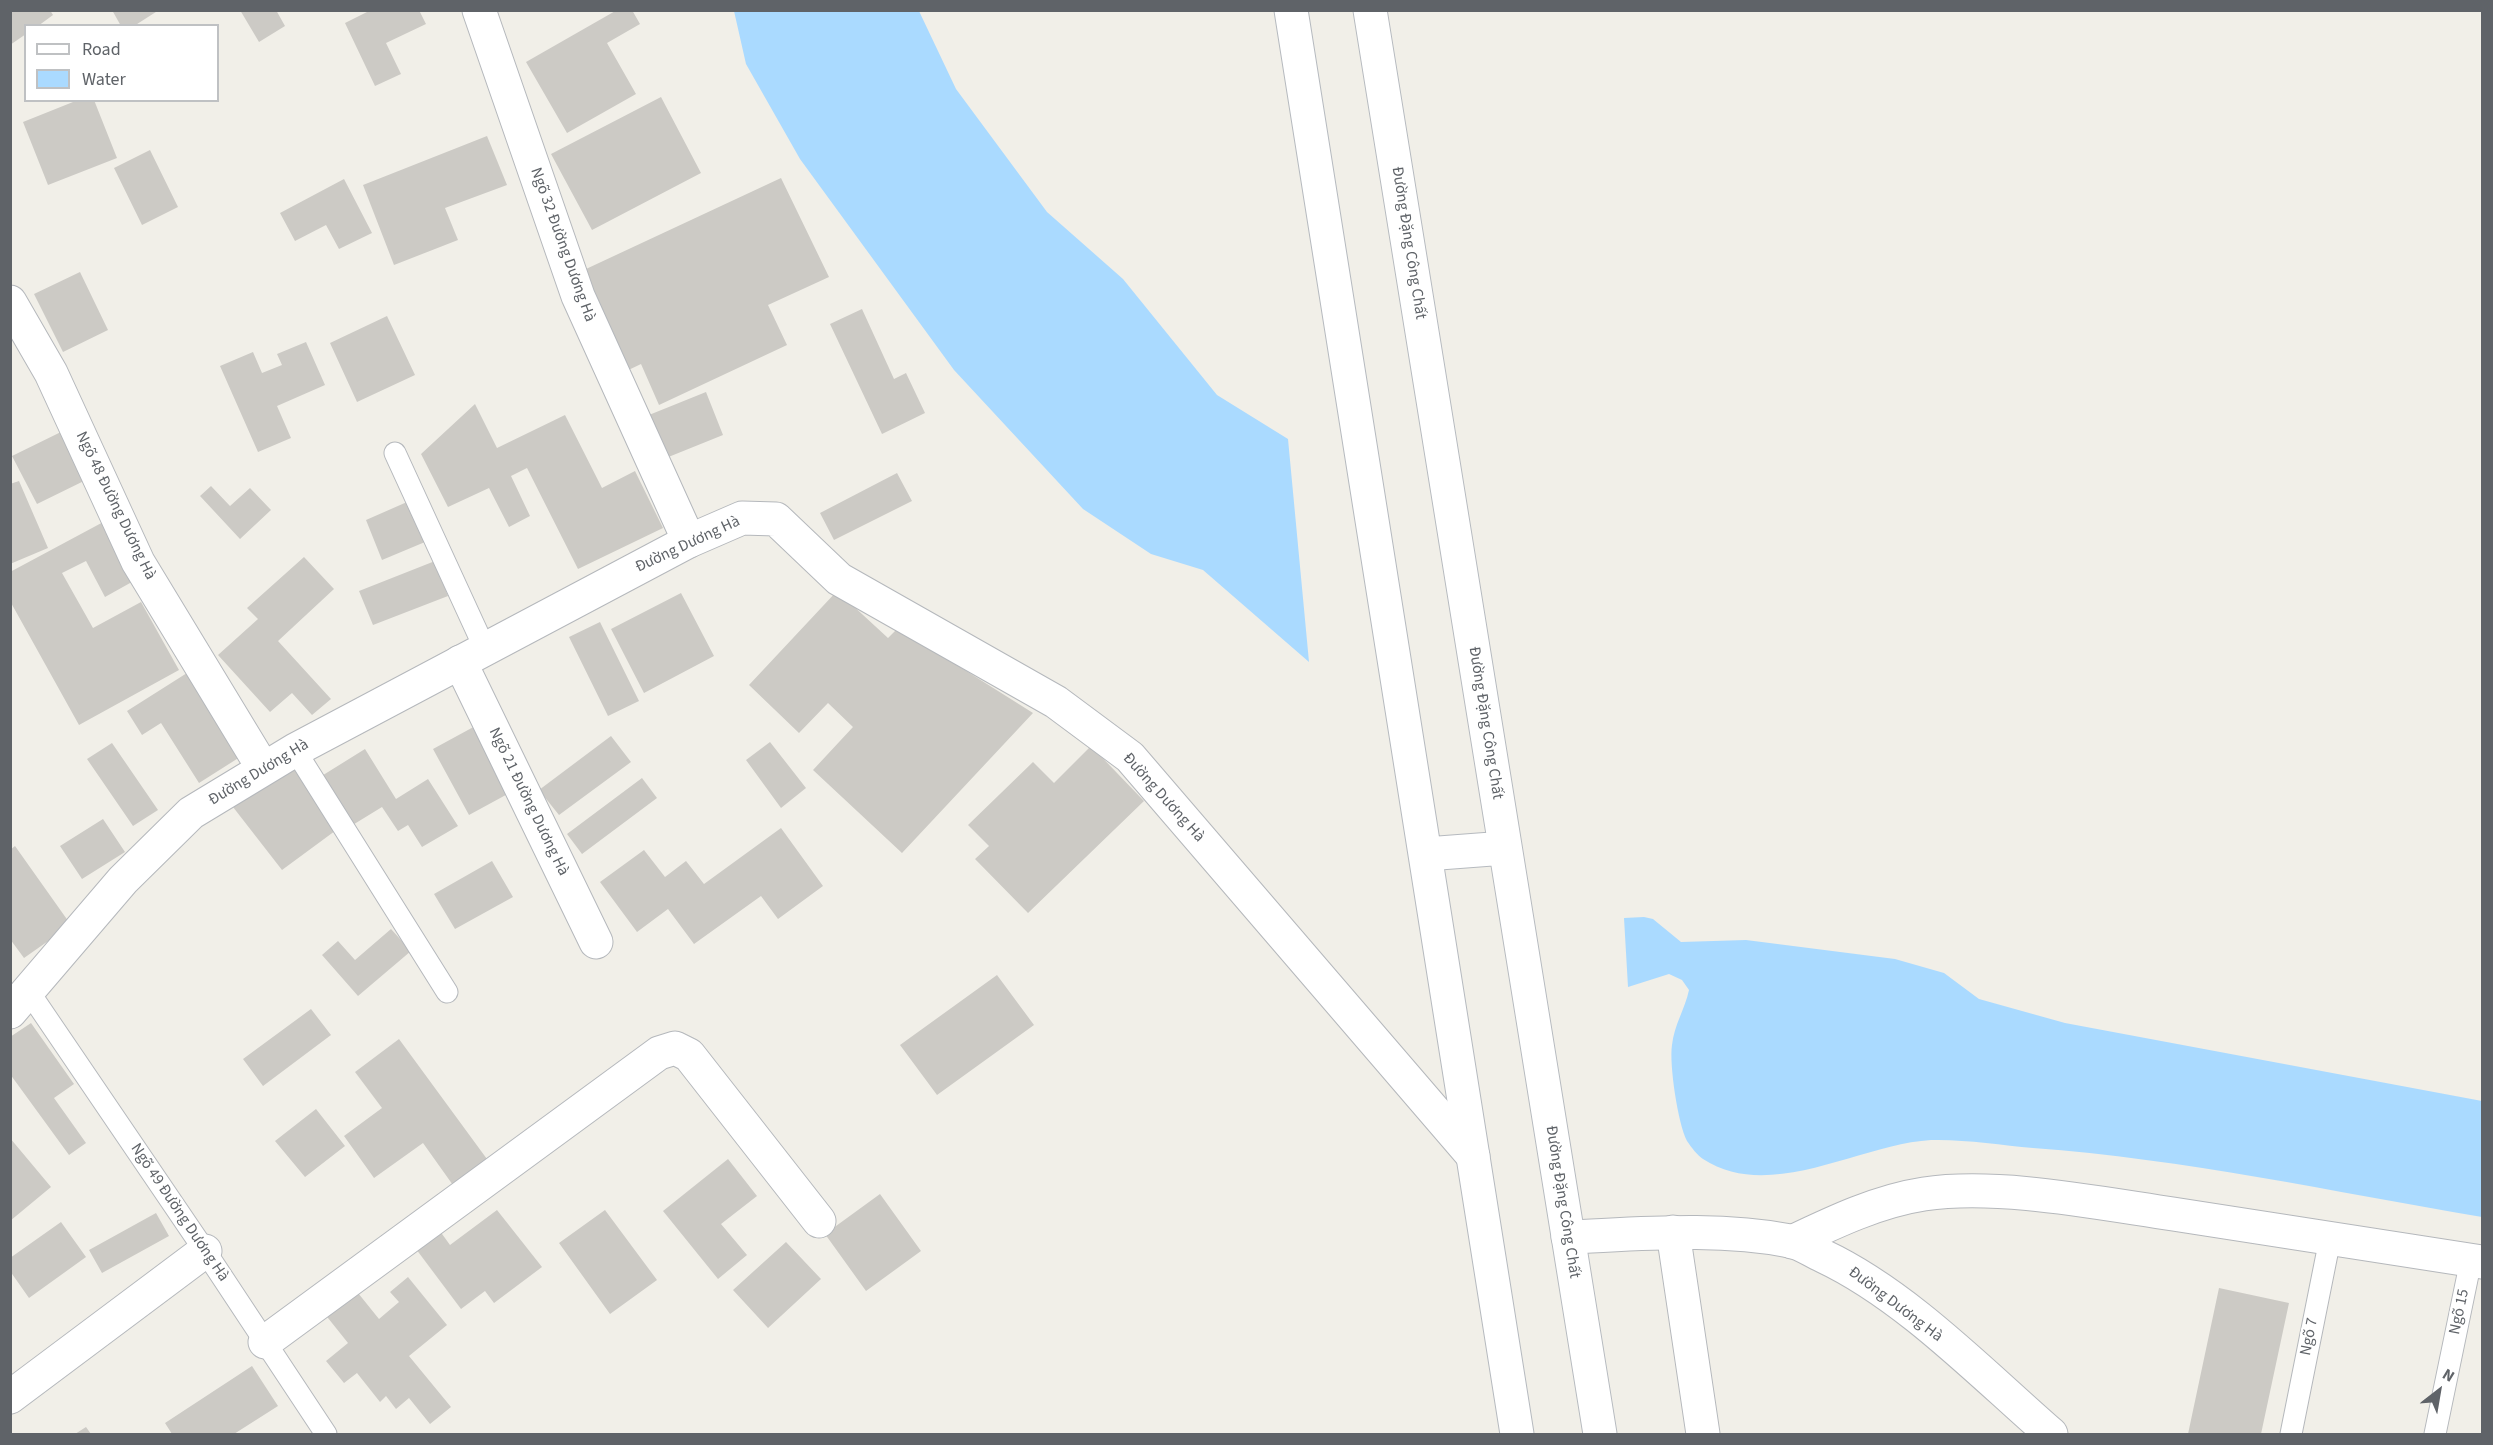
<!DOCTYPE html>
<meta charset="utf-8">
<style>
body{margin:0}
#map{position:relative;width:2493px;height:1445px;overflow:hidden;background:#f1efe8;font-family:"Source Sans 3",sans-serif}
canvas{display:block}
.frame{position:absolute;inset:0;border:12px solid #5f6368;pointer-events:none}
.legend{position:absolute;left:24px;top:24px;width:195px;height:78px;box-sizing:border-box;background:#fff;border:2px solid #bfc1c3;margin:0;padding:8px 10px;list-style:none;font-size:18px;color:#5f6368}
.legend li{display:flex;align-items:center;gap:12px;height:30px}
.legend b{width:30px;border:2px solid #bfc1c3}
.north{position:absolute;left:2409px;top:1361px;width:60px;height:60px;-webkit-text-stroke:4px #fff;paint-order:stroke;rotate:31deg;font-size:16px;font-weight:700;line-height:24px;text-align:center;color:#5f6368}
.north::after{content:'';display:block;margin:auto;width:21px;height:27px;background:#5f6368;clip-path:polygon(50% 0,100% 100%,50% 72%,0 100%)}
</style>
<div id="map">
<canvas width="2493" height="1445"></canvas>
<div class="frame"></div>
<ul class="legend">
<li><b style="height:8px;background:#fff"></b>Road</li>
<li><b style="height:16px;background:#aadaff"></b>Water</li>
</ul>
<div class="north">N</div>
</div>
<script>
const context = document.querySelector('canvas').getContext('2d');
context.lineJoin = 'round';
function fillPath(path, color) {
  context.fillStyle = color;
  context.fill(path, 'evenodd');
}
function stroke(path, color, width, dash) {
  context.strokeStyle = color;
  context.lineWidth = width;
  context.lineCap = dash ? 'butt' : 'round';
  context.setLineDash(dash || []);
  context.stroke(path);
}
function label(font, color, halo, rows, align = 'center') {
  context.font = font + ' "Source Sans 3",sans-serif';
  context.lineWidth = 4.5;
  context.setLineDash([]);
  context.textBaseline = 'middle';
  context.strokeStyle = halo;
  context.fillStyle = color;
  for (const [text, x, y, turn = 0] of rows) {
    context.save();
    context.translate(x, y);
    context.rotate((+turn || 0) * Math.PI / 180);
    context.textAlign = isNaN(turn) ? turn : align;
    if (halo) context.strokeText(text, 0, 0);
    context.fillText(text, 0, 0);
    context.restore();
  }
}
const water = new Path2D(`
 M734 11H919L956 89 1047 212 1123 279 1217 395 1288 439 1309 662 1203 570 1151 554 1083 509 954 370 800 159 746 64Z
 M1644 917 1653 919 1681 942 1746 940 1895 959 1944 973 1979 999 2065 1023 2482 1101V1217C2334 1192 2184 1159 2033 1148 2001 1145 1963 1139 1931 1140 1860 1144 1770 1203 1703 1159 1698 1156 1691 1147 1687 1141 1678 1124 1669 1064 1672 1045 1674 1025 1685 1009 1689 990L1682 980 1669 974 1628 987 1624 918Z`);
const building = new Path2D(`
 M10 10H50L53 15 38 26H26V34L10 45Z
 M112 10H159L134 26H121Z
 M240 10H276L285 26 259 42Z
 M371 10H419L426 24 386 43 401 74 375 86 345 23Z
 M617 10H632L640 24 607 43 636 94 567 133 526 62Z
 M661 97 701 173 592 230 551 154Z
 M78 100H94L117 158 48 185 23 122Z
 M487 136 507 185 445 208 458 240 394 265 363 185Z
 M150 150 178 207 142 225 114 168Z
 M781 178 829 277 768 305 787 345 659 405 641 364 618 375 571 276Z
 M344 179 372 233 339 249 326 225 295 241 280 213Z
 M80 272 108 330 63 352 34 294Z
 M862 309 894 379 906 373 925 413 882 434 830 324Z
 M387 316 415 375 357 402 330 343Z
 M306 342 325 385 277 406 291 438 258 452 220 366 253 352 262 373 282 365 277 354Z
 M706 392 723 435 661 460 644 417Z
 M475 404 497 448 565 415 602 488 635 471 663 528 578 569 527 468 511 476 530 516 509 527 489 488 448 507 421 454Z
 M65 430 90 478 37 504 12 456Z
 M897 473 912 501 834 540 820 513Z
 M19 481 48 548 10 564V484Z
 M211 486 230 506 250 488 271 510 240 539 200 496Z
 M407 502 425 542 382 560 366 520Z
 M107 520 139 578 105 597 86 561 62 573 93 628 141 602 179 670 79 725 10 601V572Z
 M304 557 334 589 278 641 331 699 312 715 292 693 270 712 218 655 258 619 247 608Z
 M435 561 448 596 373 625 359 591Z
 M837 591 888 638 898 628 1033 713 902 853 813 770 853 727 828 703 799 733 749 685Z
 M681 593 714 656 644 693 611 629Z
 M600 622 639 701 608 716 569 637Z
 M187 673 240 757 199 783 161 723 142 735 127 711Z
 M490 718 526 784 469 815 433 749Z
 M611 736 631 762 559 815 539 790Z
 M770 742 806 788 781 808 746 760Z
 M112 743 158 810 133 826 87 759Z
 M1091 746 1144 801 1028 913 975 859 989 846 968 825 1033 762 1054 783Z
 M365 749 396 799 428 779 458 826 422 847 408 825 398 831 382 807 351 826 320 777Z
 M290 764 339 828 282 870 233 807Z
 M642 778 657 798 582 854 567 834Z
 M103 819 125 852 82 879 60 846Z
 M781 828 823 886 778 919 761 896 694 944 668 909 637 932 600 882 644 850 665 877 686 861 704 884Z
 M15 846 71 925 24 958 10 939V850Z
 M492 861 513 897 455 929 434 894Z
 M391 929 411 951 358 996 322 955 338 941 355 960Z
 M997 975 1034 1025 937 1095 900 1045Z
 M311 1009 331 1035 263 1086 243 1059Z
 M31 1023 74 1084 54 1098 86 1143 69 1155 10 1074V1037Z
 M399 1039 495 1170 460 1195 423 1143 374 1178 344 1136 382 1108 355 1072Z
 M316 1109 345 1146 305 1177 275 1141Z
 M10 1138 51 1187 10 1221Z
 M728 1159 757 1196 721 1224 747 1255 718 1279 663 1211Z
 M880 1194 921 1251 866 1291 825 1234Z
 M497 1210 542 1267 494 1303 485 1291 461 1309 413 1245 437 1227 450 1245Z
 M605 1210 657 1280 610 1314 559 1243Z
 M156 1213 169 1236 102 1273 89 1250Z
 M61 1222 86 1257 29 1298 10 1271V1258Z
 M786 1242 821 1279 768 1328 733 1290Z
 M408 1277 447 1325 409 1356 451 1407 430 1424 409 1398 396 1409 386 1396 380 1402 357 1373 344 1383 326 1361 348 1343 324 1313 354 1288 379 1319 399 1302 390 1292Z
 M2219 1288 2289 1303 2261 1434H2188Z
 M252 1366 278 1406 234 1434H172L165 1423Z
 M86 1427 91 1434H75Z`);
const service = new Path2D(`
 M395 453 485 649
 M295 750 447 992
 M29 992 205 1251 326 1434
 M2291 1434 2330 1239
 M2435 1434 2471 1260`);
const minor = new Path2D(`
 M479 10 578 296 689 541
 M10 302 51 373 138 562 263 768
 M460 662 596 942
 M1673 1232 1703 1434
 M1792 1242C1834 1222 1878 1201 1924 1194 1998 1183 2098 1203 2173 1214 2276 1230 2379 1246 2482 1262
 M265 1342 659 1053 675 1048 689 1055 819 1221
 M10 1397 205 1251`);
const tertiary = new Path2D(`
 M10 1012 123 880 191 813 295 750 689 541 742 518 776 519 839 579 1056 702 1130 757 1473 1156
 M1568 1237C1641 1234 1717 1227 1790 1241 1801 1243 1812 1251 1823 1256 1906 1295 1982 1374 2051 1434`);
const secondary = new Path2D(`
 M1291 10 1517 1434
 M1370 10 1600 1434
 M1426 854 1505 848`);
const streetNames = [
 ["Đường Đặng Công Chất",1408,243,81],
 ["Ngõ 32 Đường Dương Hà",562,245,70],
 ["Ngõ 48 Đường Dương Hà",115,506,64],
 ["Đường Dương Hà",688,545,-25],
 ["Đường Đặng Công Chất",1485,723,81],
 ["Đường Dương Hà",259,773,-31],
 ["Đường Dương Hà",1163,798,48],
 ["Ngõ 21 Đường Dương Hà",528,802,64],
 ["Đường Đặng Công Chất",1562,1202,81],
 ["Ngõ 49 Đường Dương Hà",179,1213,56],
 ["Đường Dương Hà",1895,1305,37],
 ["Ngõ 15",2460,1312,-78],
 ["Ngõ 7",2310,1337,-79]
];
fillPath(water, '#aadaff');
fillPath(building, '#cccac5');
stroke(service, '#b5b8bc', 23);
stroke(minor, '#b5b8bc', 35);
stroke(tertiary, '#b5b8bc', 35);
stroke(secondary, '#b6babf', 35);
stroke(service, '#fff', 21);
stroke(minor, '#fff', 33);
stroke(tertiary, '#fff', 33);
stroke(secondary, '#fff', 33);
label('16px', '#5f6368', '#fff', streetNames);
</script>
